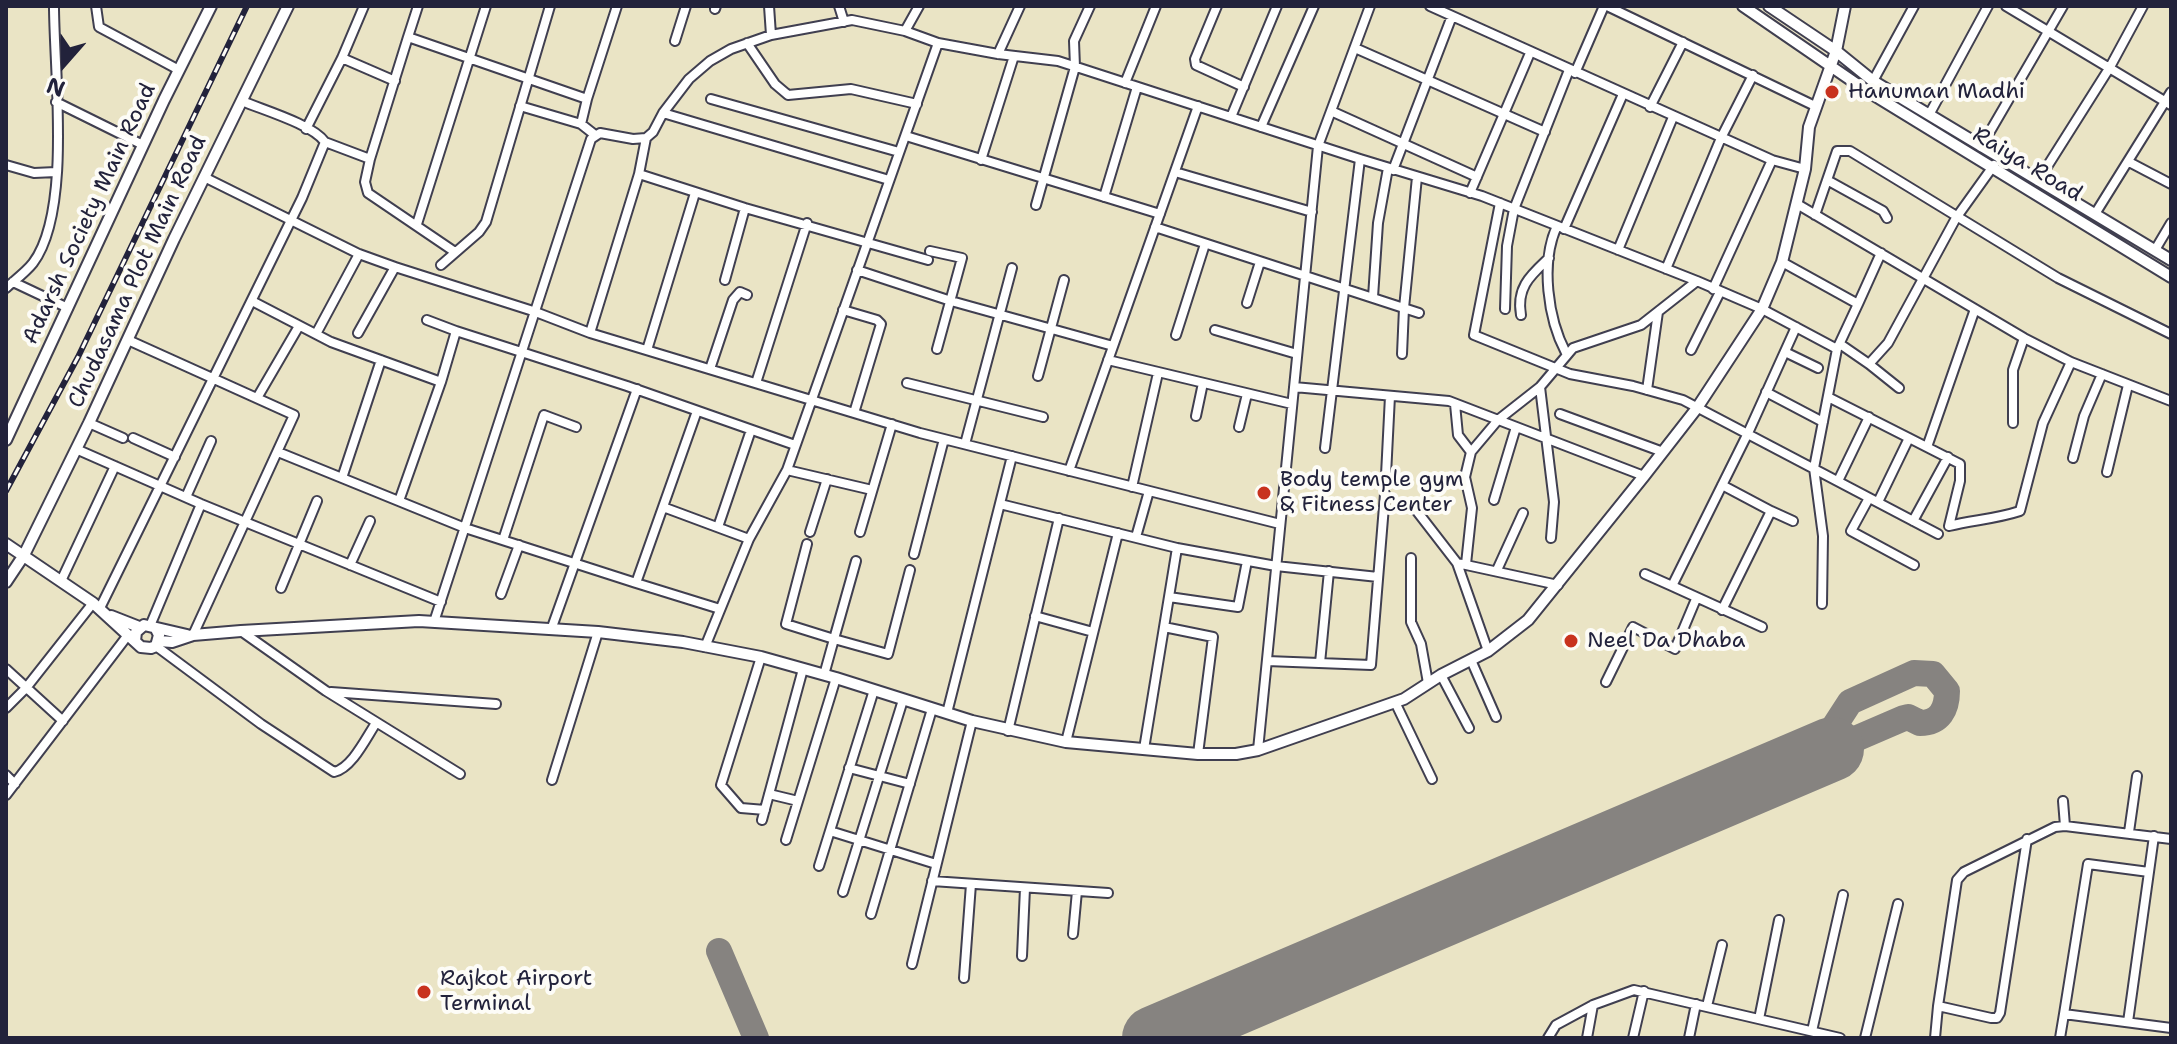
<!DOCTYPE html>
<style>
body{margin:0}
#map{position:relative;width:2177px;height:1044px;overflow:hidden;background:#eae4c5;font-family:"Shantell Sans",sans-serif}
canvas{display:block}
.frame{position:absolute;inset:0;border:8px solid #22223b;pointer-events:none}
.north{position:absolute;left:24px;top:24px;width:80px;height:80px;-webkit-text-stroke:6px #fdfcf7;paint-order:stroke;rotate:200deg;font-size:22px;font-weight:700;line-height:32px;text-align:center;color:#22223b}
.north::after{content:'';display:block;margin:auto;width:28px;height:36px;background:#22223b;clip-path:polygon(50% 0,100% 100%,50% 72%,0 100%)}
</style>
<div id="map">
<canvas width="2177" height="1044"></canvas>
<div class="frame"></div>
<div class="north">N</div>
</div>
<script>
const context = document.querySelector('canvas').getContext('2d');
context.lineJoin = 'round';
function stroke(path, color, width, dash) {
  context.strokeStyle = color;
  context.lineWidth = width;
  context.lineCap = dash ? 'butt' : 'round';
  context.setLineDash(dash || []);
  context.stroke(path);
}
function label(font, color, halo, rows, align = 'center') {
  context.font = font + ' "Shantell Sans",sans-serif';
  context.lineWidth = 8;
  context.setLineDash([]);
  context.textBaseline = 'middle';
  context.strokeStyle = halo;
  context.fillStyle = color;
  for (const [text, x, y, turn = 0] of rows) {
    context.save();
    context.translate(x, y);
    context.rotate((+turn || 0) * Math.PI / 180);
    context.textAlign = isNaN(turn) ? turn : align;
    if (halo) context.strokeText(text, 0, 0);
    context.fillText(text, 0, 0);
    context.restore();
  }
}
const taxiway = new Path2D(`
 M1815 756 1850 702 1914 673 1933 674 1947 691C1947 709 1940 723 1920 723L1908 717 1904 718 1832 749
 M719 951 756 1038`);
const runway = new Path2D(`
 M1154 1038 1832 749`);
const minor = new Path2D(`
 M96 6 99 27 179 70
 M769 6 771 35
 M839 6 844 22
 M1217 6 1195 59 1196 65 1244 87
 M1430 6 1772 160
 M1607 6 1815 106
 M2006 6 2171 105
 M715 9 716 6
 M905 31 919 6
 M408 37 418 6
 M675 41 686 6
 M747 43 775 84 788 95 851 89 917 104
 M1355 48 1545 132
 M998 54 1020 6
 M342 58 395 81
 M1575 73 1604 6
 M1873 81 1914 6
 M1125 83 1156 6
 M587 99 617 6
 M711 99 899 152
 M56 102 143 145
 M520 106 581 124
 M1650 107 1683 42
 M1331 111 1477 177
 M663 113 889 180
 M1929 115 1988 6
 M1231 117 1277 6
 M1261 127 1314 6
 M306 129 342 58 364 6
 M906 136 1160 214
 M646 138 639 174 745 208 928 260
 M325 142 370 159 408 37 587 99 581 124 595 135
 M1981 147 2063 6
 M370 159 365 182 368 193 455 252
 M981 160 1014 56
 M2129 162 2171 184
 M6 165 34 173 56 172
 M1393 170 1452 16
 M1175 172 1312 212
 M204 177 359 254 395 267
 M1827 180 1883 211 1887 218
 M2038 181 2110 67 2143 6
 M1470 193 1530 53
 M1104 197 1137 87
 M1500 203 1474 335 1570 374 1633 386 1683 400 1938 534
 M1797 204 2024 338 2071 362 2171 401
 M1036 205 1075 67 1074 41 1090 6
 M2095 214 2171 92
 M1815 215 1837 151H1850L2058 278 2171 334
 M417 224 486 6
 M1557 226C1540 263 1548 319 1566 353
 M1155 227 1419 313
 M1564 229 1623 94
 M1618 250 1673 117
 M2155 250 2171 223
 M930 251 962 258 937 349
 M1782 262 1858 304 1837 349
 M441 265 479 232 486 222 550 6
 M1666 269 1721 138 1753 75
 M857 270 951 301 1113 346
 M725 280 745 208
 M13 282 68 308
 M6 288C15 280 26 272 33 263 72 211 54 71 54 6
 M1713 289 1772 160 1805 169
 M1373 297 1378 223 1388 168
 M252 301 331 342 441 382 399 501
 M1247 303 1260 262
 M1858 304 1881 253
 M1505 309 1507 246 1514 209 1569 70
 M843 310 877 320 881 324 854 413
 M1521 315C1516 287 1531 275 1549 258
 M427 320 456 331
 M1215 330 1297 354
 M358 333 395 267 533 311 590 333 920 433 1280 524
 M590 333 639 174
 M316 334 359 254
 M1176 335 1205 244
 M128 340 294 415 193 635
 M1840 344 1869 364 1888 343 1956 218 1994 165
 M647 350 695 193
 M1691 350 1720 292
 M1785 352 1818 368
 M1402 354 1404 308 1417 177
 M1108 360 1292 404
 M1869 364 1899 388
 M710 369 733 300 740 292 747 295
 M1038 376 1064 280
 M441 382 456 331 627 386 795 445
 M756 383 807 223
 M907 383 1043 417
 M1294 387 1449 401 1644 476
 M1540 387 1573 348 1641 325 1697 281
 M1647 390 1658 312
 M1766 392 1823 422
 M1828 397 1909 438
 M257 398 299 326
 M1455 404 1458 435 1471 452
 M697 411 636 583 720 609
 M1560 414 1663 452
 M1196 416 1203 383
 M89 423 123 438
 M2013 423V370L2024 338
 M1239 427 1247 394
 M133 438 175 457
 M965 444 1012 268
 M1927 447 1975 309
 M1325 448 1360 159
 M76 449 201 504 441 602
 M278 452 465 528 636 583
 M2073 458 2084 416 2102 374
 M787 470 872 490
 M1069 471 1198 106
 M2107 472 2128 385
 M1386 475 1390 396
 M342 478 381 360
 M1838 481 1869 417
 M1722 485 1771 511 1722 610
 M1132 487 1158 373
 M186 497 211 441
 M1869 498 1851 531 1914 565
 M1494 500 1516 427
 M1878 502 1909 438 1960 464V481L1949 526C1973 520 1996 519 2020 511L2043 423 2071 362
 M1000 504 1177 548
 M663 507 749 539
 M1416 510 1457 563 1558 585
 M1771 511 1793 521
 M1913 521 1948 457
 M718 527 751 430
 M810 532 827 479
 M860 532 892 424
 M1136 537 1149 491
 M503 540 544 415 576 427
 M807 544 786 624 834 639 824 675
 M914 554 944 439
 M1411 558V622L1421 644 1428 683
 M856 561 834 639 888 654 910 570
 M1457 563 1488 651
 M1466 564 1472 508 1465 477 1471 452 1498 420 1540 387 1554 502 1551 538
 M350 565 370 521
 M1497 570 1523 513
 M1645 574 1672 586
 M61 581 115 466
 M281 588 317 501
 M501 594 519 545
 M1169 597 1238 607 1247 561
 M100 608 302 198 325 142C312 124 263 110 242 101
 M1035 616 1093 632
 M434 622 591 139 600 133 633 139 646 138 653 132 663 113 689 79 710 61 731 49 771 35 852 20 905 31 938 43 998 54 1058 61 1360 159 1482 196 1697 281 1762 309 1837 349 1814 468 1823 536 1822 604
 M150 626 201 504
 M1164 627 1213 637 1198 754
 M1762 627 1672 586 1748 433 1796 327
 M551 630 637 389
 M241 631 326 691 460 774
 M156 646 261 724 334 772C352 768 366 738 376 723
 M705 647 749 539 787 470 938 43
 M761 657 721 785 741 808 765 810
 M1471 660 1496 717
 M1267 661 1371 665 1385 494
 M1320 663 1329 571
 M6 669 63 721
 M1441 675 1469 728
 M1606 682 1633 627 1675 649 1696 599
 M331 692 496 704
 M1395 702 1432 779
 M6 708 26 688 93 603
 M947 713 1012 456
 M1008 731 1059 518
 M1066 742 1118 533
 M1144 749 1177 548 1276 566 1378 577
 M1258 750 1318 146 1370 6
 M849 768 910 784
 M6 775 15 784
 M552 780 598 632
 M769 794 798 801
 M6 795 128 635
 M2063 801 2065 826
 M762 820 803 669
 M830 831 936 864
 M2129 832 2137 776
 M786 840 836 678
 M819 866 874 690
 M932 881 1108 893
 M843 892 903 700
 M871 914 932 709
 M1073 934 1077 891
 M1022 956 1025 888
 M912 964 972 721
 M964 978 971 884
 M1707 1006 1722 945
 M1938 1006 1957 880 1964 872 2055 827 2065 826 2171 839
 M2064 1014 2088 864 2149 872 2154 836
 M1759 1019 1779 920
 M2128 1022 2149 872
 M1812 1031 1843 895
 M1548 1038 1556 1025 1593 1005 1634 990 1840 1038
 M1587 1038 1593 1005
 M1633 1038 1644 991
 M1689 1038 1696 1004
 M1865 1038 1898 904
 M1935 1038 1938 1006 1991 1018H1997L2000 1013 2027 839
 M2060 1038 2064 1014 2171 1028`);
const tertiary = new Path2D(`
 M1743 6 1864 89 2171 277
 M1769 6 1836 51 1873 81 2171 260
 M6 440 164 100 211 6
 M6 544 93 603 141 647 151 648 156 646 159 635 156 629
 M6 582 24 555 89 423 174 239 288 6
 M111 616 139 627
 M135 641 136 632 144 625 187 635
 M159 641 172 642 193 635 241 631 419 621 598 632 683 642 761 657 836 678 972 721 1066 742 1198 754H1236L1258 750 1404 699 1441 675 1488 651 1528 620 1644 476 1697 408 1762 309 1782 262 1805 169 1809 127 1836 51 1845 6`);
const rail = new Path2D(`
 M6 491 78 357 247 6`);
const markers = [
 [1832,92,8,"#c8321e"],
 [1264,493,8,"#c8321e"],
 [1571,641,8,"#c8321e"],
 [424,992,8,"#c8321e"]
];
const poiNames = [
 ["Hanuman Madhi",1848,92],
 ["Body temple gym",1280,480],
 ["& Fitness Center",1280,505],
 ["Neel Da Dhaba",1587,641],
 ["Rajkot Airport",440,979],
 ["Terminal",440,1004]
];
const streetNames = [
 ["Raiya Road",2027,165,31],
 ["Adarsh Society Main Road",90,214,-65],
 ["Chudasama Plot Main Road",138,272,-65]
];
stroke(taxiway, '#868380', 26);
stroke(runway, '#868380', 64);
stroke(minor, '#403f50', 12);
stroke(tertiary, '#403f50', 14);
stroke(minor, '#fff', 8);
stroke(tertiary, '#fff', 10);
stroke(rail, '#22223b', 6);
stroke(rail, '#fdfcf7', 3, [9]);
for (const [x, y, r, color] of markers) {
  const dot = new Path2D();
  dot.arc(x, y, r, 0, 2 * Math.PI);
  context.fillStyle = color;
  context.fill(dot);
  stroke(dot, '#fdfcf7', 3);
}
label('22px', '#22223b', '#fdfcf7', poiNames, 'left');
label('22px', '#22223b', '#fdfcf7', streetNames);
</script>
